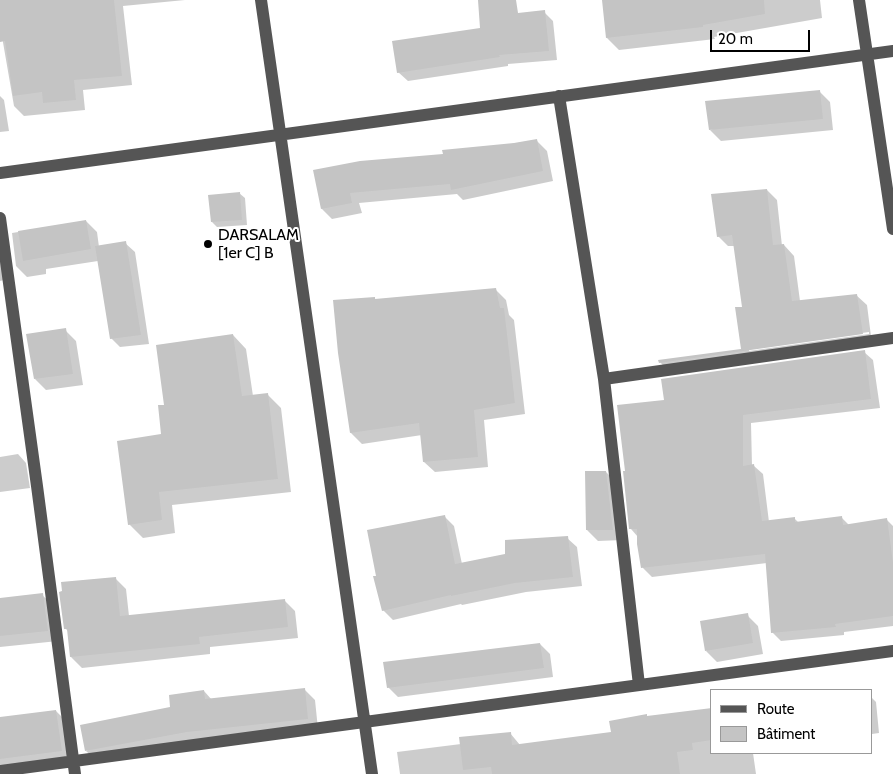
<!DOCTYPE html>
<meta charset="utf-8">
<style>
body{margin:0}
#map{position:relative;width:893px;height:774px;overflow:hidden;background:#fff;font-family:Cabin,sans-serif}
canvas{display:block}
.legend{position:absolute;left:710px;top:689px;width:162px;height:65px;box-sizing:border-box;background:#fff;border:1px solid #999;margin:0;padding:6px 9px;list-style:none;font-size:15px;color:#000}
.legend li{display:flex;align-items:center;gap:10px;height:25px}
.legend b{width:25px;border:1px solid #999}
.scale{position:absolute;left:710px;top:30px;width:100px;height:22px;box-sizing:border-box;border:2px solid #000;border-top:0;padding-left:6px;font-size:15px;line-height:18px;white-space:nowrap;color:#000;-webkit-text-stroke:4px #fff;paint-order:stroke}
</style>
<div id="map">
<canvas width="893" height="774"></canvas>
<ul class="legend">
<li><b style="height:6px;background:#555"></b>Route</li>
<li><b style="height:14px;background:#c4c4c4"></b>Bâtiment</li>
</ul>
<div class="scale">20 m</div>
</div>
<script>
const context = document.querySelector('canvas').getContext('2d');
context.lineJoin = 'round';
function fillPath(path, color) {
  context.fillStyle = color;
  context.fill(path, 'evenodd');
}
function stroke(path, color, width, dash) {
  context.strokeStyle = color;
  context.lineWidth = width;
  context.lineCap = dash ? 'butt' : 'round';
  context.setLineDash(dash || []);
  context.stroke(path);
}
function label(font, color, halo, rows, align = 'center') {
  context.font = font + ' Cabin,sans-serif';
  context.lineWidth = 4;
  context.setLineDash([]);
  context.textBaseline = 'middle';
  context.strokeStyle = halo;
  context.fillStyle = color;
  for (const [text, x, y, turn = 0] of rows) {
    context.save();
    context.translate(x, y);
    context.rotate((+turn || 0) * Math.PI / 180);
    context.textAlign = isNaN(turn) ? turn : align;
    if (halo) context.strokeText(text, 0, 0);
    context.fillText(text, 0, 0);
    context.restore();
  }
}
const shadow = new Path2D(`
 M0 0H185L123 6 132 85 83 90 85 110 24 116 14 106 0 25Z
 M603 0H820L822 18 714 37 715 39 619 50 607 38Z
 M544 12 553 21 557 60 508 64V66L408 81 398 72 481 29Z
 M819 91 830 102 833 130 721 141 710 130Z
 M0 96 4 100 9 131 0 132Z
 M536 140 547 151 553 181 463 200 457 194 359 203 362 213 332 219 322 209 314 171 444 155Z
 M767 190 777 200 782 246 784 245 794 256 800 301 856 295 867 305 872 344 670 373 660 362 742 350 743 308 735 246H728L718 236ZM869 332V334L749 351V349Z
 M239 193 245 198 247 225 217 227 212 222Z
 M86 221 97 232 99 247 125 243 135 252 149 344 120 347 111 338 98 261 46 269V274L27 277 16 266 12 233Z
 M0 242 9 279 0 281Z
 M495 289 506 300 509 315 514 320 525 414 484 420 488 467 435 472 424 462 422 435 362 444 351 433 339 353 374 298 377 300Z
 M65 330 76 341 83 385 46 390 35 379Z
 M233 335 246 349 253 396 268 395 281 408 291 492 172 505 175 533 143 538 129 524 163 435 166 406Z
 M864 352 873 360 880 408 751 423 752 466H754L763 474 769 522 794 518 799 523 842 518 849 525 886 519 893 526V626L844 632V635L781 641 772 632 767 563 652 577 643 568 638 537 631 529 627 472 665 401Z
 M18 454 26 463 30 488 0 492V457Z
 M606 472 617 483 623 540 598 541 587 530Z
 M444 516 454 526 462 564 507 555 567 538 577 547 582 586 526 592 462 605 461 604 393 620 383 610 377 576Z
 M115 578 126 589 129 616 284 600 295 611 298 638 210 647V654L82 668 71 657 68 631 65 628 64 592Z
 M42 595 54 606 58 641 0 647V599Z
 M747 615 758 626 763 654 717 662 706 651Z
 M540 644 550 654 553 677 398 697 388 687Z
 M304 689 315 700 318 729 97 761 86 751 204 691 212 700Z
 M872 698 876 702 879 733 872 734Z
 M712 709V753H753L756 774H400L397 752 461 744 510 733 520 745 613 733 648 717Z
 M56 711 66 721 71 760 0 770V718Z`);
const building = new Path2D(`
 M0 0H114L122 76 74 80 76 100 43 103 42 92 13 96 5 41 0 42Z
 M478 0H516L518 13 545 10 549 51 499 55 500 57 397 73 392 41 480 28Z
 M602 0H764L765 14 703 25V27L606 38Z
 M820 90 823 119 709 130 705 101Z
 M537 139 543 171 451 190 450 184 350 193 352 203 321 209 313 170 360 161 443 154 442 150 514 143Z
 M767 189 773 245 784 244 792 301 857 294 863 334 659 363 658 360 741 349 735 307H742L732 235 717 237 711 194Z
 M240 192 242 220 211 222 208 195Z
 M86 220 91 249 23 261 18 231Z
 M126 241 141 335 110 339 95 246Z
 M496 288 500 308H504L515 403 474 410 478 457 423 462 419 423 350 433 338 353 333 300 375 297V299Z
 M66 328 73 374 34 379 26 334Z
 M233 334 242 396 268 393 278 479 159 492 162 520 128 525 117 441 161 434 158 405H164L156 345Z
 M865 350 871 399 743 415V466L754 464 762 521 795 517V522L842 516 843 525 887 518 893 563V616L835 624 836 627 771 633 765 554 641 568 637 544V529H629L623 471H625L617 405 664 400 661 379Z
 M585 471H606L613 530H586Z
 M445 515 455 564 505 554V540L568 536 573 577 515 583 451 596V595L382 611 373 576H376L367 530Z
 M116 577 120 616 285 599 288 627 199 637 200 644 70 657 67 629H64L59 592 62 591 61 582Z
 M43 593 48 631 0 636V598Z
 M748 613 753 643 705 651 700 621Z
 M540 643 544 668 387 688 383 662Z
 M305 688 308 719 187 732 85 751 80 725 170 707 169 695 204 690 205 699Z
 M712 708V740L692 743 693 750 677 752 680 774H492L491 767 463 770 459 737 511 732 512 745 611 732 609 721 647 714V716Z
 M56 710 62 751 0 759V717Z`);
const minor = new Path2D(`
 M261 0 372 774
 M859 0 893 229
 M559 96 604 379 639 685
 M0 173 893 51
 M0 218 37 486 75 774
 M604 379 893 338
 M0 771 893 651`);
const markers = [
 [208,244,5,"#000"]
];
const poiNames = [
 ["DARSALAM",218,235],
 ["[1er C] B",218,253]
];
fillPath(shadow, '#0003');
fillPath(building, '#c4c4c4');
stroke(minor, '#555', 12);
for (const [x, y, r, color] of markers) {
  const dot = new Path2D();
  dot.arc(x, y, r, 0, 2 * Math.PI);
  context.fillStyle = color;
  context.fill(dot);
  stroke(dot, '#fff', 2);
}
label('16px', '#000', '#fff', poiNames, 'left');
</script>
